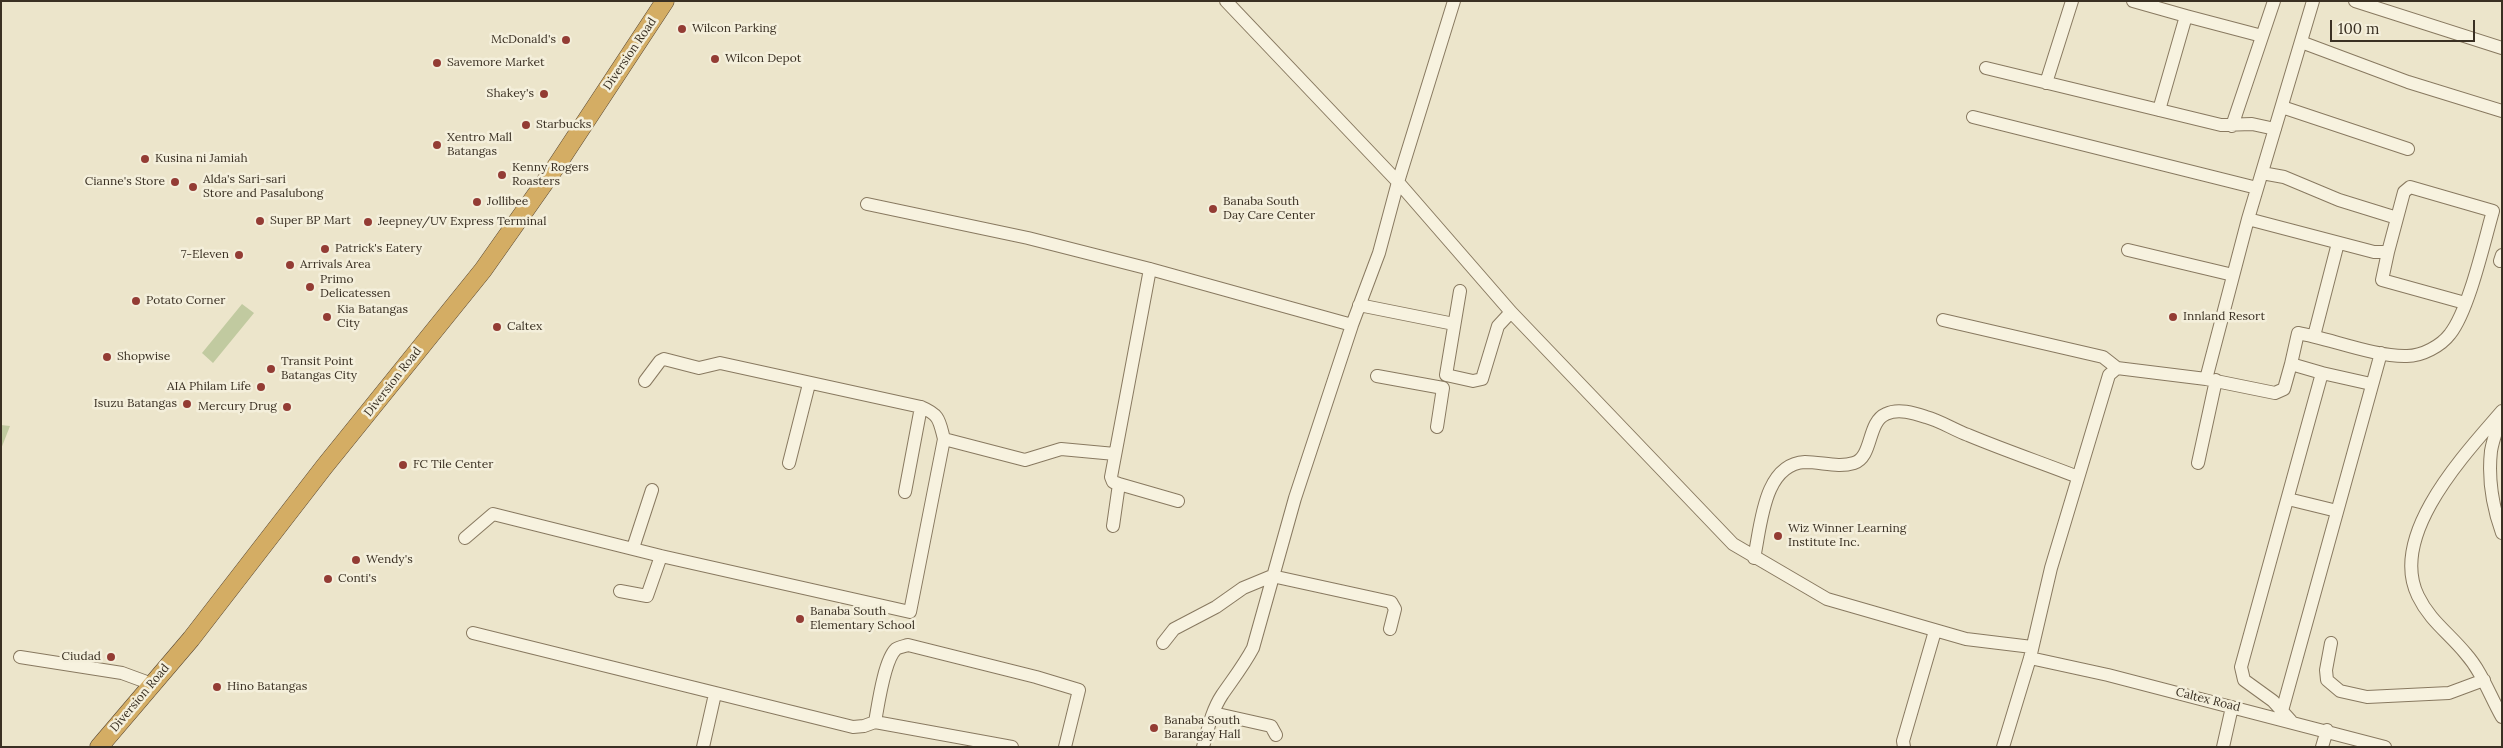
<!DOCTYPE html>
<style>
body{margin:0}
#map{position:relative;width:2503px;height:748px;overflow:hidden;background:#ece5cb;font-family:Lora,serif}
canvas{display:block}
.frame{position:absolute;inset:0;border:2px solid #3a3023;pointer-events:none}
.scale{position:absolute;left:2330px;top:20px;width:145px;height:22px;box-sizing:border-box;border:2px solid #3a3023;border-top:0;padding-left:6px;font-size:15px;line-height:18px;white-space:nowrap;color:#3a3023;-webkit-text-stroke:4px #f4efdb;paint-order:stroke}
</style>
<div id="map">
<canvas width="2503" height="748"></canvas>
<div class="frame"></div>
<div class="scale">100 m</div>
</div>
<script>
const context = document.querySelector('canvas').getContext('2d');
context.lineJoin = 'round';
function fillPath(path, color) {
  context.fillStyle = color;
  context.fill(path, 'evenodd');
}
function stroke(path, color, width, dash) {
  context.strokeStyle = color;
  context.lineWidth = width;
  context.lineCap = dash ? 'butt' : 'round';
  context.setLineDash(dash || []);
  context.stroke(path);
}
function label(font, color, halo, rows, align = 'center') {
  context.font = font + ' Lora,serif';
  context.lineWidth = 5;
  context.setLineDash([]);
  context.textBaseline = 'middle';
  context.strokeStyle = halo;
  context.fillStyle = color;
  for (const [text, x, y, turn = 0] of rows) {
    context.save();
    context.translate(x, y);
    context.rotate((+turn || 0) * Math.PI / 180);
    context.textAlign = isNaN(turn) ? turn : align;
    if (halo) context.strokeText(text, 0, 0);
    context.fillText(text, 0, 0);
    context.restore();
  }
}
const green = new Path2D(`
 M242 304 254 313 213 363 202 353Z
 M1 425 10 426 1 449Z`);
const minor = new Path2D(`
 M1226 1 1398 182 1511 312 1733 544 1827 599 1966 639 2032 647
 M2133 1 2186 16 2159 110
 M2355 1 2502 48
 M2186 16 2262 36
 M2301 42 2408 82 2502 111
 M1986 68 2221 125 2252 124 2275 129
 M2046 83 2072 1
 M2282 107 2408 149
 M1973 117 2257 188
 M2232 126 2274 1
 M2262 173 2284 177 2339 200 2397 218
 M867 204 1028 238 1150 269 1352 325
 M2248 219 2374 252H2388L2404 192 2410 187 2493 211C2484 242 2469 310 2450 334 2441 346 2422 356 2407 356 2375 357 2331 339 2298 333L2291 364 2322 373 2241 667 2244 680 2273 701 2291 721
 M2128 250 2233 275
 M2388 252 2382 280 2465 303
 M2500 261 2502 255
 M1150 269 1111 477 1113 482 1119 484 1178 501
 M1460 291 1446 375 1473 381 1482 379 1498 326 1511 312
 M1359 305 1454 324
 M1943 320 2103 357 2117 368
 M2314 336 2338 243
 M2322 373 2371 384
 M1377 376 1443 388 1437 427
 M2206 379 2275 393 2284 389 2291 364
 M2502 411C2465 454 2388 535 2418 596 2430 621 2449 633 2466 654 2482 672 2490 696 2502 717
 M2501 416C2498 427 2493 439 2491 451 2488 478 2493 508 2502 533
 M944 439 1025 460 1061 449 1115 454
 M789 463 809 384
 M2198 463 2216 380
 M905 492 921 407
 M2288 499 2337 511
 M1113 526 1119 484
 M465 538 493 514 661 556 910 612 944 439C939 420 940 415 921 407L720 363 699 368 664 359 660 361 645 381
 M633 548 652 490
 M1754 558C1761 527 1763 464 1805 462 1822 462 1838 468 1854 463 1873 457 1867 422 1886 414 1898 408 1914 413 1926 417 1941 421 1954 430 1968 435 2004 450 2042 463 2078 477
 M620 591 647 596 661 556
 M473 633 853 727 864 726 875 722 1012 747
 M1163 643 1174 629 1216 607 1243 588 1272 576 1391 602 1395 609 1390 629
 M2331 643 2326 670 2327 680 2340 691 2367 697 2449 693 2484 680
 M20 657 122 673 152 684
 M2030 658 2108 675 2385 747
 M2282 711 2381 353
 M1213 713 1271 726 1276 735
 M875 722C878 706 884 660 896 649 899 647 905 646 908 645L1036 677 1079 690 1065 747
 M703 747 715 694
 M1203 747C1208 729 1212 710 1222 695 1233 679 1244 665 1253 648L1295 498 1352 325 1379 253 1398 182 1454 1
 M1904 747 1903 741 1935 631
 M2003 747 2030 658 2051 568 2109 375 2117 368 2206 379 2248 219 2313 1
 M2223 747 2232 707
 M2322 747 2327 730`);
const highway = new Path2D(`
 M99 747 191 639 324 467 483 270 557 165 665 1`);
const markers = [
 [682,29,5,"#933c34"],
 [566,40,5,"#933c34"],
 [715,59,5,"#933c34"],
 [437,63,5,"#933c34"],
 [544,94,5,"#933c34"],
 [526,125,5,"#933c34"],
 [437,145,5,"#933c34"],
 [145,159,5,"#933c34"],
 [502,175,5,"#933c34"],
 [175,182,5,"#933c34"],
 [193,187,5,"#933c34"],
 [477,202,5,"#933c34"],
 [1213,209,5,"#933c34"],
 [260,221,5,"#933c34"],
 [368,222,5,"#933c34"],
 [325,249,5,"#933c34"],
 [239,255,5,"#933c34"],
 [290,265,5,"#933c34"],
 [310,287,5,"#933c34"],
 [136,301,5,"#933c34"],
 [327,317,5,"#933c34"],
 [2173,317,5,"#933c34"],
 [497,327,5,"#933c34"],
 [107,357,5,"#933c34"],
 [271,369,5,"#933c34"],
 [261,387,5,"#933c34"],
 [187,404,5,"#933c34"],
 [287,407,5,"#933c34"],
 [403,465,5,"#933c34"],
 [1778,536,5,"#933c34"],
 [356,560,5,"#933c34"],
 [328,579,5,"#933c34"],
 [800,619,5,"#933c34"],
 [111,657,5,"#933c34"],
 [217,687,5,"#933c34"],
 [1154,728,5,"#933c34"]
];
const poiNames = [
 ["Wilcon Parking",692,29],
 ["McDonald's",556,40,"right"],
 ["Wilcon Depot",725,59],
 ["Savemore Market",447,63],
 ["Shakey's",534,94,"right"],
 ["Starbucks",536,125],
 ["Xentro Mall",447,138],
 ["Batangas",447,152],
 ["Kusina ni Jamiah",155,159],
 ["Kenny Rogers",512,168],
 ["Roasters",512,182],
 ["Alda's Sari-sari",203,180],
 ["Store and Pasalubong",203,194],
 ["Cianne's Store",165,182,"right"],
 ["Jollibee",487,202],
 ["Banaba South",1223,202],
 ["Day Care Center",1223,216],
 ["Super BP Mart",270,221],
 ["Jeepney/UV Express Terminal",378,222],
 ["Patrick's Eatery",335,249],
 ["7-Eleven",229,255,"right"],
 ["Arrivals Area",300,265],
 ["Primo",320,280],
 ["Delicatessen",320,294],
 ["Potato Corner",146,301],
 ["Kia Batangas",337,310],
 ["City",337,324],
 ["Innland Resort",2183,317],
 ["Caltex",507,327],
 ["Shopwise",117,357],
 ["Transit Point",281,362],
 ["Batangas City",281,376],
 ["AIA Philam Life",251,387,"right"],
 ["Isuzu Batangas",177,404,"right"],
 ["Mercury Drug",277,407,"right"],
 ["FC Tile Center",413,465],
 ["Wiz Winner Learning",1788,529],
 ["Institute Inc.",1788,543],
 ["Wendy's",366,560],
 ["Conti's",338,579],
 ["Banaba South",810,612],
 ["Elementary School",810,626],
 ["Ciudad",101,657,"right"],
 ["Hino Batangas",227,687],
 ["Banaba South",1164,721],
 ["Barangay Hall",1164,735]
];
const streetNames = [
 ["Diversion Road",630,54,-56],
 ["Diversion Road",393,382,-52],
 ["Diversion Road",140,698,-50],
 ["Caltex Road",2208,700,14]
];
fillPath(green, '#c1caa0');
stroke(minor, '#887960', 14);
stroke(highway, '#574734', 19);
stroke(minor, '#f7f2df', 12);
stroke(highway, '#d4ad64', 18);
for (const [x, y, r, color] of markers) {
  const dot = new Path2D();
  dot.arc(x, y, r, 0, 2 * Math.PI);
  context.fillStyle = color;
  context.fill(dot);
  stroke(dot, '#f4efdb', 2);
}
label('12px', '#3a3023', '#f4efdb', poiNames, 'left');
label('12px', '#3a3023', '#f4efdb', streetNames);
</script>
